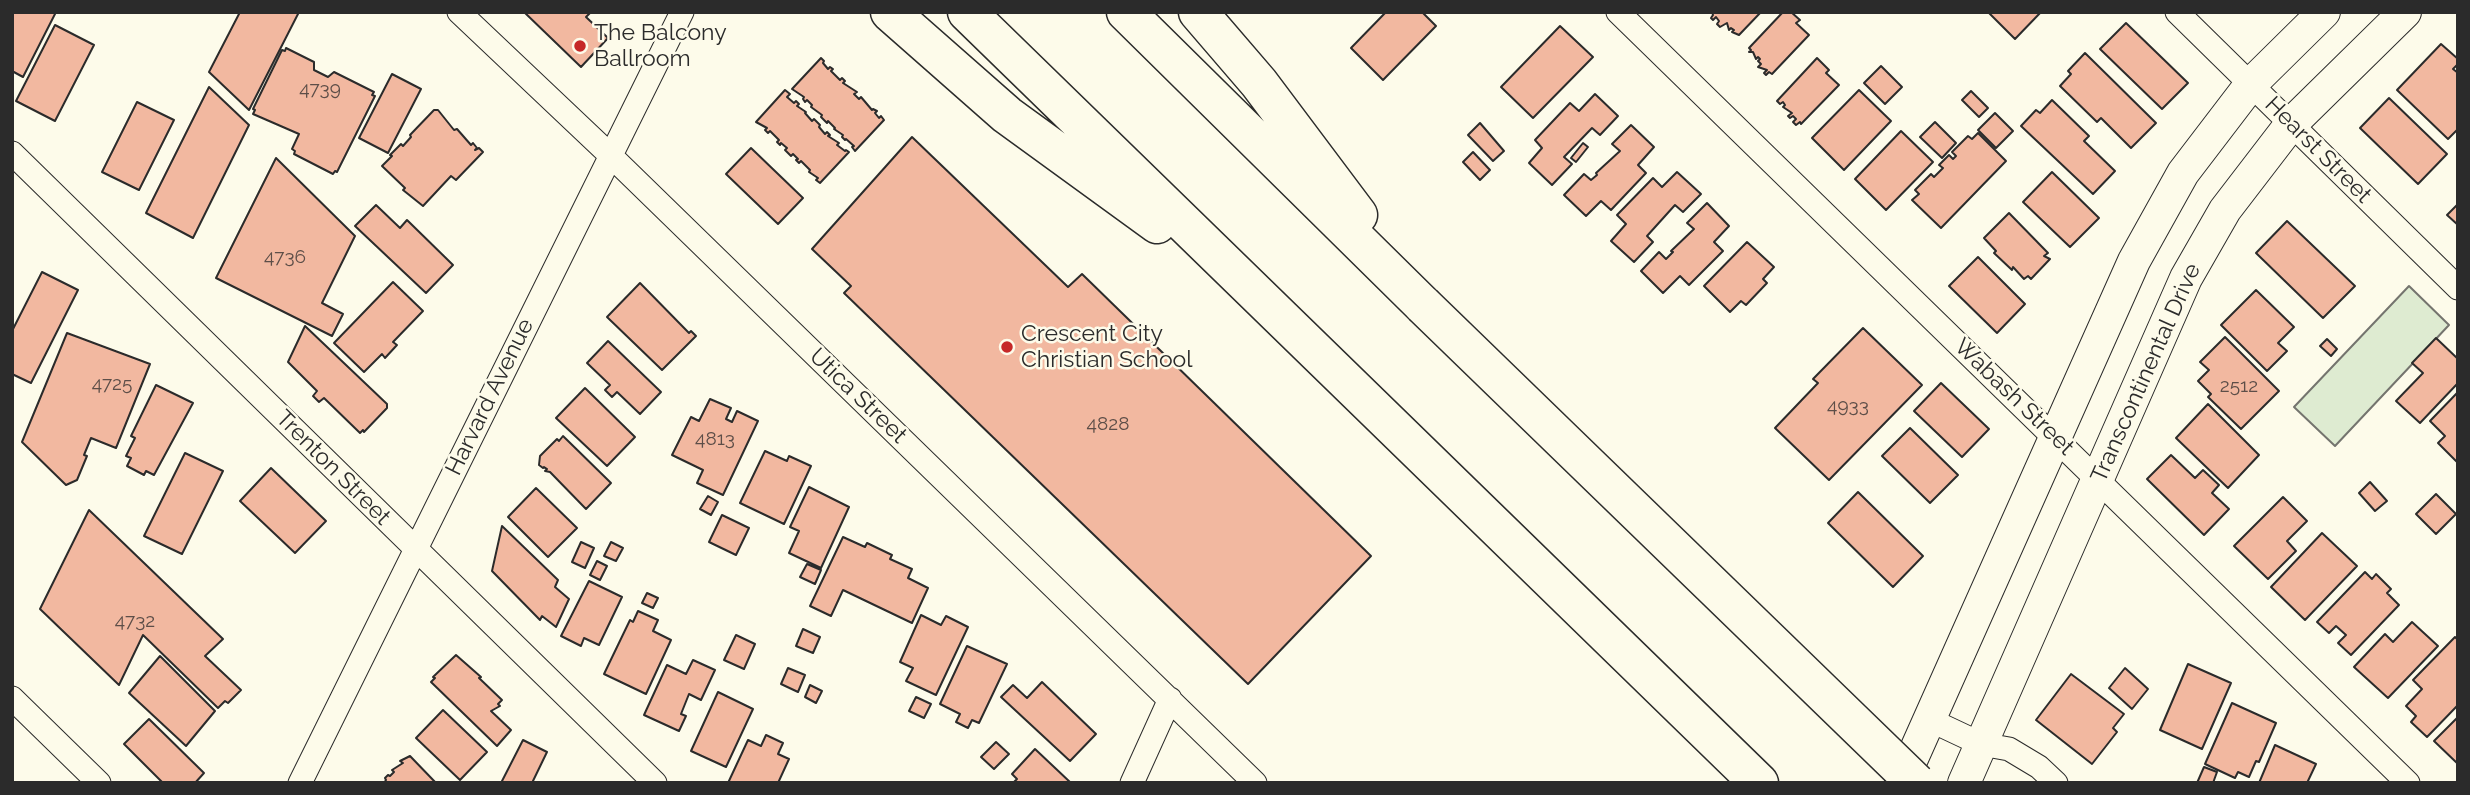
<!DOCTYPE html>
<style>
body{margin:0}
#map{position:relative;width:2470px;height:795px;overflow:hidden;background:#fdfbea;font-family:Raleway,sans-serif}
canvas{display:block}
.frame{position:absolute;inset:0;border:14px solid #2b2b2b;pointer-events:none}
</style>
<div id="map">
<canvas width="2470" height="795"></canvas>
<div class="frame"></div>
</div>
<script>
const context = document.querySelector('canvas').getContext('2d');
context.lineJoin = 'round';
function fillPath(path, color) {
  context.fillStyle = color;
  context.fill(path, 'evenodd');
}
function stroke(path, color, width, dash) {
  context.strokeStyle = color;
  context.lineWidth = width;
  context.lineCap = dash ? 'butt' : 'round';
  context.setLineDash(dash || []);
  context.stroke(path);
}
function label(font, color, halo, rows, align = 'center') {
  context.font = font + ' Raleway,sans-serif';
  context.lineWidth = 5;
  context.setLineDash([]);
  context.textBaseline = 'middle';
  context.strokeStyle = halo;
  context.fillStyle = color;
  for (const [text, x, y, turn = 0] of rows) {
    context.save();
    context.translate(x, y);
    context.rotate((+turn || 0) * Math.PI / 180);
    context.textAlign = isNaN(turn) ? turn : align;
    if (halo) context.strokeText(text, 0, 0);
    context.fillText(text, 0, 0);
    context.restore();
  }
}
const green = new Path2D(`
 M2409 286 2449 325 2335 446 2294 407Z`);
const building = new Path2D(`
 M12 12H56L23 77 12 71Z
 M240 12H299L249 110 209 72Z
 M524 12H591L586 17 608 38 581 67Z
 M1386 12H1422L1436 26 1383 80 1351 48Z
 M1761 12 1739 35 1732 32 1734 30 1731 28 1729 30 1727 23 1720 27 1717 24 1719 21 1716 17 1713 20 1711 18 1713 15 1712 12Z
 M1783 12H1791L1800 20 1796 23 1809 35 1772 74 1769 72 1766 75 1764 73 1767 70 1758 67 1761 64 1758 61 1760 59 1758 57 1756 59 1753 52H1749L1751 50 1749 48Z
 M1988 12H2041L2015 39Z
 M2126 23 2188 83 2162 109 2100 49Z
 M55 25 94 45 55 121 16 101Z
 M1560 26 1593 57 1533 118 1501 87Z
 M2441 44 2458 59V64L2453 69 2458 73V129L2448 139 2397 90Z
 M286 48 314 62V70L328 77 334 72 374 92 372 95 375 96 337 172 335 171 333 174 294 154 295 151 292 149 299 134 253 114 255 110 253 109 282 50 285 51Z
 M2085 53 2156 123 2131 148 2101 118 2097 122 2060 86 2071 74 2068 71Z
 M821 58 824 61 823 63 828 69 830 67 833 69 831 71 840 80 842 78 845 81 843 83 857 92 854 94 859 99 861 97 872 110 873 109 877 111 875 113 879 118 881 116 884 120 855 151 852 147 854 146 846 139 845 140 842 137 843 135 834 129 835 128 828 121 827 123 821 117 822 115 811 107 812 105 807 100 805 102 803 99 804 97 792 89Z
 M1817 58 1829 70 1826 73 1839 85 1801 124 1800 122 1796 125 1793 122 1796 119 1793 116 1790 118 1788 116 1792 113 1783 107 1785 105 1783 102 1780 104 1777 101Z
 M1881 66 1902 87 1885 104 1864 83Z
 M392 74 421 89 388 153 359 138Z
 M209 87 249 125 193 238 146 213Z
 M785 90 790 94 787 97 794 103 796 101 799 104 797 106 806 112 805 113 812 121 814 119 820 125 819 127 825 134 827 132 830 135 828 136 839 143 837 145 845 151 846 150 849 152 820 183 816 180 818 178 809 172 810 170 801 161 799 163 796 160 798 159 793 154 791 156 785 150 787 148 781 143 780 145 777 142 779 140 770 131 768 133 765 130 767 128 756 122Z
 M1859 90 1891 121 1844 170 1812 138Z
 M1971 91 1988 108 1979 117 1962 100Z
 M1595 94 1618 116 1600 135 1592 128 1564 157 1572 164 1552 185 1529 163 1542 148 1535 140 1570 103 1579 111Z
 M2389 98 2447 154 2418 184 2360 128Z
 M2052 100 2089 136 2084 141 2115 171 2093 194 2021 126 2036 110 2040 113Z
 M137 102 174 120 139 190 102 172Z
 M434 110H438L454 130 457 129 471 145 473 143 477 148 475 150 479 148 483 152 456 180 451 176 423 206 403 190 405 188 382 166 392 156 390 155 401 144 403 146 411 137 410 135Z
 M1995 113 2013 131 1996 148 1978 130Z
 M1935 122 1956 143 1942 158 1920 137Z
 M1480 123 1504 151 1493 161 1468 135Z
 M1631 125 1654 147 1638 165 1646 173 1611 210 1601 201 1586 216 1564 195 1584 174 1591 180 1597 175 1596 173 1620 151 1612 144Z
 M1901 131 1933 162 1886 210 1855 179Z
 M1978 133 2006 161 1941 228 1912 200 1919 194 1915 190 1931 174 1934 177 1943 168 1939 165 1949 155 1953 159 1956 156 1952 152 1968 136 1972 139Z
 M912 137 1068 287 1082 274 1371 556 1248 684 844 293 851 286 812 249Z
 M1583 143 1588 147 1576 162 1571 158Z
 M751 148 803 198 778 224 726 174Z
 M1473 152 1490 170 1480 180 1463 162Z
 M276 158 355 236 322 303 343 314 332 336 216 278Z
 M1677 172 1701 194 1683 212 1675 205 1647 236 1653 242 1634 262 1611 241 1626 224 1617 215 1653 178 1662 187Z
 M2052 172 2099 218 2070 247 2023 202Z
 M1707 203 1729 226 1714 242 1723 251 1689 285 1680 276 1663 293 1641 271 1659 252 1666 259 1673 252 1671 251 1694 229 1687 223Z
 M2458 204V225L2447 215Z
 M376 205 400 228 407 220 453 265 426 293 355 226Z
 M2009 213 2048 253 2044 256 2050 259 2031 279 2028 276 2024 279 2013 267 2012 270 1994 253 1996 251 1984 238Z
 M2287 221 2355 286 2323 318 2256 253Z
 M1747 242 1774 267 1763 279 1767 283 1746 305 1741 301 1730 312 1704 286Z
 M1978 257 2025 304 1997 333 1949 286Z
 M42 272 78 290 31 383 12 374V331Z
 M393 282 423 311 393 342 397 345 385 358 382 354 364 372 334 343Z
 M640 283 689 333 691 331 696 336 662 370 607 317Z
 M2256 290 2294 327 2278 343 2287 351 2267 371 2221 325Z
 M305 326 387 404V408L364 432 363 430 360 433 324 398 319 402 313 396 317 391 288 362Z
 M1863 328 1922 385 1829 480 1775 428 1818 383 1813 379Z
 M67 333 150 364 116 448 91 438 84 455 87 456 77 480 66 485 22 442Z
 M2225 337 2279 391 2241 429 2208 397 2211 394 2198 381 2209 370 2200 362Z
 M2436 338 2458 359V383L2420 423 2396 401 2423 373 2412 363Z
 M2327 339 2337 349 2331 356 2320 346Z
 M608 341 661 392 640 414 617 392 612 397 605 390 610 385 587 363Z
 M1941 383 1989 429 1962 457 1914 411Z
 M156 385 193 403 154 475 146 471 144 475 127 466 131 458 126 456 135 438 131 436Z
 M585 388 635 437 607 466 556 418Z
 M2458 392V463L2438 443 2445 436 2430 421Z
 M710 399 731 408 726 419 732 422 737 411 758 421 723 495 697 483 703 470 672 455 691 417 699 421Z
 M2208 404 2259 455 2228 488 2176 438Z
 M1910 428 1958 475 1930 503 1882 456Z
 M563 436 611 483 586 509 550 472 545 471 547 469 544 467 543 468 539 465 540 456 557 439 559 441Z
 M765 451 787 461 789 456 811 466 784 524 740 503Z
 M185 453 223 471 182 554 144 536Z
 M2171 455 2195 478 2203 470 2219 485 2212 493 2229 509 2204 535 2147 479Z
 M271 468 326 521 295 553 240 501Z
 M2370 482 2387 501 2375 511 2359 493Z
 M809 487 849 507 821 568 789 553 799 531 790 527Z
 M536 488 577 528 548 557 508 517Z
 M1858 492 1923 556 1893 587 1828 523Z
 M2436 494 2456 514 2436 534 2416 514Z
 M708 496 718 502 711 515 700 509Z
 M2283 497 2307 521 2287 541 2296 551 2268 579 2234 546Z
 M89 510 223 639 205 656 241 690 228 703 225 701 218 708 143 635 119 685 40 609Z
 M722 515 749 528 736 555 709 542Z
 M502 526 558 580 555 587 569 599 556 627 542 616 540 620 492 571Z
 M2322 533 2357 566 2305 620 2271 587Z
 M843 537 865 547 867 543 892 555 890 559 912 569 908 578 928 588 912 623 843 590 831 616 810 606Z
 M581 542 594 548 585 568 572 562Z
 M611 542 623 548 616 561 604 556Z
 M597 561 607 566 600 580 590 575Z
 M807 564 821 570 815 584 800 577Z
 M2365 572 2372 579 2376 574 2391 589 2387 593 2399 605 2351 655 2338 643 2346 635 2336 626 2329 633 2317 622Z
 M589 581 622 597 599 645 584 638 581 646 561 636Z
 M647 593 658 598 653 608 642 603Z
 M638 611 658 620 653 631 671 640 646 694 604 674 630 620 633 622Z
 M921 615 941 625 946 616 968 627 936 695 906 681 913 668 900 662Z
 M2412 622 2438 646 2388 698 2354 667 2385 634 2393 642Z
 M803 629 820 637 813 653 796 646Z
 M736 635 755 644 744 669 724 660Z
 M2455 637 2458 640V705L2427 737 2411 722 2416 716 2406 706 2422 689 2413 680Z
 M967 646 1007 664 979 723 972 720 968 728 956 722 960 714 940 704Z
 M456 655 481 677 479 678 502 700 498 704 500 706 491 711 511 730 497 746 431 682 435 678 433 677Z
 M160 656 215 711 186 746 129 693Z
 M693 660 715 670 701 700 689 694 681 714 686 716 679 731 644 715 667 665 686 674Z
 M2188 664 2231 683 2202 749 2160 730Z
 M788 668 805 675 798 692 781 684Z
 M2125 668 2148 689 2132 709 2109 688Z
 M2071 674 2124 714 2113 728 2117 732 2092 764 2036 720Z
 M1042 682 1096 734 1070 761 1001 697 1013 685 1027 698Z
 M810 685 822 691 816 703 805 697Z
 M718 692 753 709 726 767 691 751Z
 M916 697 931 704 924 718 909 711Z
 M2232 703 2276 723 2259 762 2256 761 2249 777 2238 772 2235 778 2205 764Z
 M443 710 487 752 460 780 416 738Z
 M2458 717V764L2434 741Z
 M149 719 204 773 195 783H163L124 744Z
 M766 735 783 743 778 754 789 759 778 783H728L748 740 761 746Z
 M523 740 547 752 532 783H501Z
 M996 742 1009 754 994 769 981 757Z
 M2275 745 2316 764 2307 783H2259Z
 M1035 749 1071 783H1013L1017 779 1012 774Z
 M410 756 436 783H384L386 780 385 778 388 775 390 776 394 772 392 770 403 763 400 761Z
 M2204 767 2217 772 2213 783H2197Z`);
const street = new Path2D(`
 M459 12 610 155 1255 783
 M1618 12 2408 783
 M2177 12 2458 288
 M12 153 655 783
 M12 698 99 783
 M1930 720 1981 744 2009 749 2039 767 2056 783
 M300 783 682 12
 M1132 783 1170 699`);
const secondary = new Path2D(`
 M1901 783 2134 261 2183 173 2251 84 2324 12
 M1964 783 2186 278 2225 210 2291 124 2405 12`);
const highway = new Path2D(`
 M890 12 1007 115 1157 224
 M967 12 1759 783
 M1126 12 1423 305
 M1198 12 1259 83 1358 215`);
const highwayBridge = new Path2D(`
 M1423 305 1916 783`);
const markers = [
 [580,46,7,"#c62828"],
 [1007,347,7,"#c62828"]
];
const numberNames = [
 ["4739",320,89],
 ["4736",285,257],
 ["4725",112,384],
 ["2512",2239,386],
 ["4933",1848,406],
 ["4828",1108,424],
 ["4813",715,439],
 ["4732",135,621]
];
const poiNames = [
 ["The Balcony",594,33],
 ["Ballroom",594,59],
 ["Crescent City",1021,334],
 ["Christian School",1021,360]
];
const streetNames = [
 ["Hearst Street",2318,150,45],
 ["Transcontinental Drive",2146,373,-66],
 ["Utica Street",858,396,44],
 ["Harvard Avenue",490,397,-64],
 ["Wabash Street",2014,397,44],
 ["Trenton Street",333,468,45]
];
fillPath(green, '#deebd1');
stroke(green, '#74746e', 2);
fillPath(building, '#f2b8a0');
stroke(building, '#2b2b2b', 2);
stroke(street, '#2b2b2b', 25);
stroke(secondary, '#2b2b2b', 34);
stroke(highway, '#2b2b2b', 41);
stroke(street, '#fdfbea', 23);
stroke(secondary, '#fdfbea', 32);
stroke(highway, '#fdfbea', 38);
stroke(highwayBridge, '#2b2b2b', 41, []);
stroke(highwayBridge, '#fdfbea', 38);
for (const [x, y, r, color] of markers) {
  const dot = new Path2D();
  dot.arc(x, y, r, 0, 2 * Math.PI);
  context.fillStyle = color;
  context.fill(dot);
  stroke(dot, '#fdfbea', 2.5);
}
label('19px', '#5d4e48', null, numberNames);
label('23px', '#2b2b2b', '#fdfbea', poiNames, 'left');
label('23px', '#2b2b2b', '#fdfbea', streetNames);
</script>
